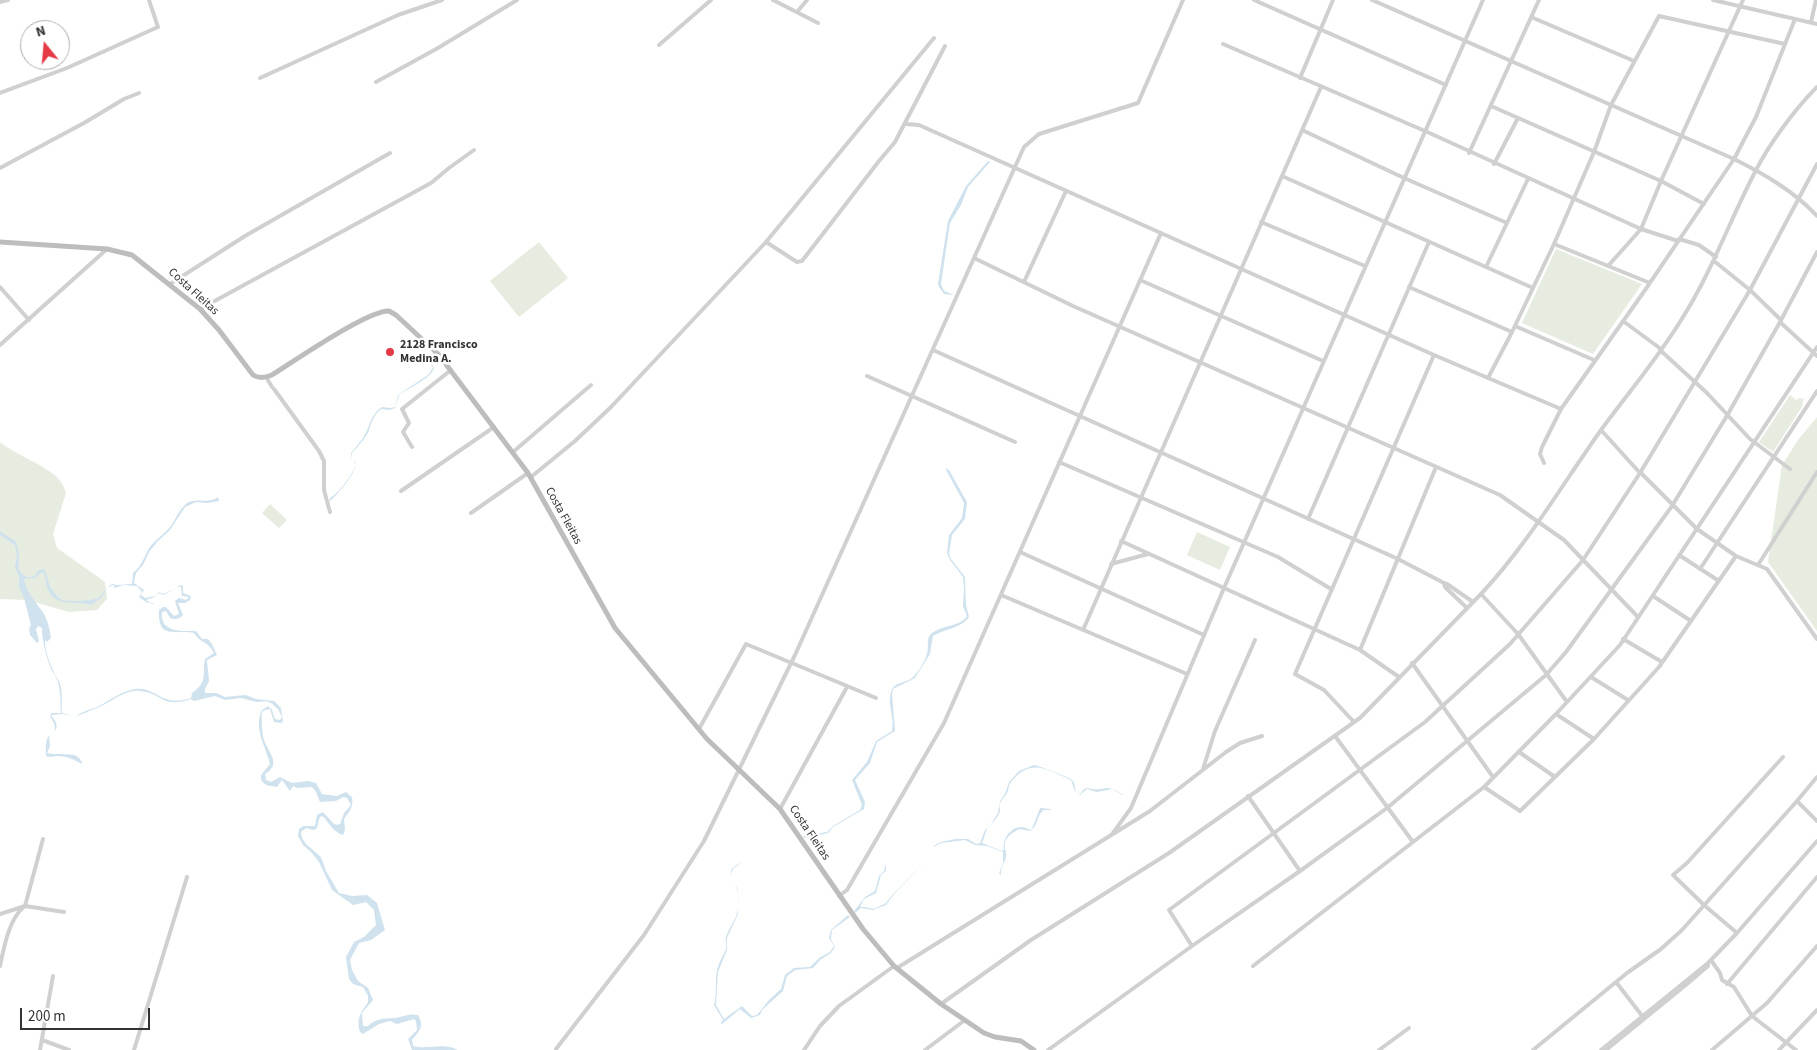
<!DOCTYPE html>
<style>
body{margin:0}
#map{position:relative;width:1817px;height:1050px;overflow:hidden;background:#fff;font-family:"Source Sans 3",sans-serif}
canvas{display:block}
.north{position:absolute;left:20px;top:20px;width:50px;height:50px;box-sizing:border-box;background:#fff;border:1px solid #adadad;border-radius:50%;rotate:343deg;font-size:14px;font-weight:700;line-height:20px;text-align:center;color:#333}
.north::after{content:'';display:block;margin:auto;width:18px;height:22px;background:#e63946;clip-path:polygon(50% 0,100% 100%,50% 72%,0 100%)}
.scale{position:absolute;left:20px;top:1008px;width:130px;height:22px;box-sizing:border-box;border:2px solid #333;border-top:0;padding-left:6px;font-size:15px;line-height:18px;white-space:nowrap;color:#333;-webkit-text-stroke:4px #fff;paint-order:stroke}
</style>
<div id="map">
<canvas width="1817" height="1050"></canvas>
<div class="north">N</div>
<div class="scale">200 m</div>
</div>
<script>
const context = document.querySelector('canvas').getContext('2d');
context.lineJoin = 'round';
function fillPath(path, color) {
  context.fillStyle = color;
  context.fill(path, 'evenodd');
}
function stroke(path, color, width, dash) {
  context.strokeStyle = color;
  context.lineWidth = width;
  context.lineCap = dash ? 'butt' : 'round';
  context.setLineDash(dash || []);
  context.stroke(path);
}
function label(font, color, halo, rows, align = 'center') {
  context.font = font + ' "Source Sans 3",sans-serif';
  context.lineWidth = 5;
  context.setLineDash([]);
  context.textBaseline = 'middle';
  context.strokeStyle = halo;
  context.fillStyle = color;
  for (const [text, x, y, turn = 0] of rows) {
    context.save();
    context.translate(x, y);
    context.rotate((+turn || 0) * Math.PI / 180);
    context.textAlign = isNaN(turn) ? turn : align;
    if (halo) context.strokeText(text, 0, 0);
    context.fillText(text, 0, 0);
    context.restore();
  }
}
const green = new Path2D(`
 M539 242 568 278 519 317 490 281Z
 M1556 249 1642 284 1593 354 1522 323Z
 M1790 395 1796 400 1800 398 1804 399 1802 404 1803 405 1773 452 1759 442Z
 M1817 417V631L1768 562 1782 465 1798 440Z
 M0 442C15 455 53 468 61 482 63 485 65 490 66 493L53 534 57 548 105 582 107 599 97 610 69 612 28 600 0 599Z
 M270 504 287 520 279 528 262 513Z
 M1197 532 1230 547 1220 570 1187 555Z`);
const water = new Path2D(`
 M988 161 990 162 968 187 961 205 950 223 941 284 944 291 954 295 944 294 939 287 938 284 948 221 966 186Z
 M433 353 435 355 431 362 434 368C432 378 407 389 399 395L395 408 390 410 381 409C374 415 372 421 369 430 368 435 356 449 352 453V459L356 463C356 474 337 495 329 502L330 498C339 493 354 473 356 464L352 459 351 453C356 447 364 438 367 430 371 421 373 413 382 407L390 408 395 407 398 395 428 375 433 368 429 360Z
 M945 468 949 470 967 502 965 519 952 535 949 553 951 559 965 577 966 605 969 617C962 628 944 629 933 636L930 654 915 678 893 689 892 694 895 731 877 742 870 763 855 780 865 802 864 809 833 827 828 833 804 838 803 836 827 832 833 826 860 810 862 805 852 780 867 762 876 741 892 731C895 718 887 704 891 692 894 681 906 684 913 677 918 672 925 662 927 654 929 649 926 640 930 635 941 624 959 628 967 616L963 606 964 589 963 577 950 560 947 553 949 535 962 518 964 503Z
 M218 497 219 501 207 503 196 502 185 507 170 530 157 542 149 552 143 565 136 573 134 583 144 590 141 595 145 598 155 596 159 592 164 594 181 585 183 586V593L191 596 190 600 185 603H178L183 615C180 619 175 620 170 618L166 611 162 612C160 633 182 631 196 631L202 639H208L212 644 217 655 207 660 209 681 205 689V693H216L225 697 246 695 256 699 274 701 281 708 283 721 281 723 274 722 270 709 265 710 262 712C261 720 262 729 263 736 265 750 284 763 265 774L266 780 271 782 280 777 292 783 308 781 316 783 322 794 337 796 346 792 352 797C354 807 349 812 344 819L345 830 343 835C336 834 328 823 324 817L321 816 319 819 317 828 314 830 306 828 301 832 302 838 306 844 321 857 326 871 339 893 352 896 367 895 377 903 385 930 371 940 359 943 350 960 352 970 358 981 368 988 373 1000 362 1013 363 1026H368C376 1018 383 1019 394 1018 403 1017 409 1013 418 1015 425 1027 419 1031 412 1040L413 1046C428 1050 444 1042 458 1050H412L408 1039 417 1030 416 1021 414 1019 397 1024 390 1021 379 1024 363 1034 360 1032C356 1018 361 1013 368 1002V996L363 987 353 984 349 979 346 957 354 942 364 937 376 925 374 910 366 902 353 905 332 890 319 862 311 852 303 845 298 836 299 829 303 826H315L317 815 323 812 333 823 336 825 340 824 344 813 351 805 347 798 343 797 336 801 320 802 316 792 312 787 297 788 293 786 290 791 282 780 277 787C269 786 260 785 261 775L270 764C266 747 253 728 262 710L268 706 272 710 275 719 280 720 282 717 278 709 271 703 266 701 257 702 241 698 225 700 215 696 194 701 191 699C161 709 163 693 140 691 125 689 110 703 97 708 90 711 83 713 76 717 81 711 91 710 99 706 110 700 122 691 135 689 156 686 161 708 191 698L192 693C208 682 202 675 205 659L214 653C207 640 201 644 194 633 177 629 157 641 159 610L163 607H166L174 616 179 614 175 601 179 598 186 600 189 597 182 596 181 587H177L164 595 159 593 154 597 146 600 151 603H154L153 604 146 602 139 597 142 592 137 586 123 585 115 588 113 585 107 588 102 597 91 605C77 600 56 608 48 590 45 583 48 578 42 572L35 578 24 579C26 592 37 603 44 614 48 621 50 631 51 638L47 642 45 640C44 646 49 663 53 670 55 676 59 679 60 684 63 694 61 703 62 713L73 716 62 714 51 715C58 724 60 729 49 735L50 746 47 753C53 755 73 753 76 756 79 757 80 760 82 762V764C74 760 68 756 58 756 53 756 51 758 46 756 46 747 44 736 54 732 57 724 52 722 50 715L52 713H61C60 702 61 693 58 682 57 677 53 673 51 669 46 656 42 641 42 628L38 626 36 629 39 641 37 643 30 635 29 629 31 625 24 598 19 587V576L15 567 17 555 15 545 0 535V531L16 542C18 547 19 554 19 559 19 564 17 567 20 571 25 580 36 579 38 570L44 569C48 576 48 585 53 591 55 594 59 598 62 600 68 602 93 601 98 598 103 594 106 588 112 584L117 585 132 584 133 573C142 566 143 559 148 550 154 539 168 533 174 521 177 516 180 509 185 505 194 496 208 505 218 497Z
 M1034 765C1039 766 1069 777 1072 780 1075 783 1075 788 1076 792L1080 794 1084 789 1088 788C1101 792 1104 786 1112 789 1116 790 1120 793 1124 795H1123L1112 789 1097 792 1087 789 1080 795 1075 791 1071 780C1047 770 1031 757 1011 782 1008 785 1009 790 1007 793 1005 797 1002 799 1000 803 999 806 1001 811 999 814 996 819 991 825 987 829 985 833 984 839 982 843L1002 851 1004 849C1002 839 1011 826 1023 827 1026 828 1028 829 1031 830L1034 824 1040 808 1051 809 1057 806 1049 810H1044C1036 815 1039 825 1030 831L1020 829C1011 833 1003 838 1005 849 1006 854 1007 852 1006 857 1004 864 1000 869 1001 876L999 873 1003 864V852L987 846 975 845 965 840 941 843 934 847 927 860 894 894 886 905 873 910 861 908 855 913 854 911 865 897 875 891 879 876 884 871 886 864V871L881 875 876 893 864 899 860 907H865L874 909 886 903 893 894 927 860 935 845 941 842 955 839H968L976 844 980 843 985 830 990 826 998 813 1000 801 1005 794 1009 782 1019 771Z
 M742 862 734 868 731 873 732 877 738 890V914L727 938V950L718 972 716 1005 724 1019 742 1006 752 1016 757 1015 769 1000 781 989 785 975 794 968 810 967 819 958 830 952 834 946 829 938 831 930 848 915 850 917 832 930 831 939 835 947 831 953 820 960 813 968 795 970 787 976 783 991 762 1010 760 1015 751 1018 740 1009 722 1024 721 1023 723 1020 714 1005C717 994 715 982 717 970 719 962 723 956 726 949 727 945 725 941 726 937 729 927 737 919 738 909 738 903 739 894 737 889 733 875 723 871 742 862Z`);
const street = new Path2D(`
 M773 0 818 23
 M1254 0 1446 85
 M1372 0 1734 159C1764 174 1794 191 1817 216
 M1713 0 1817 24
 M0 2 8 0
 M797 12 807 0
 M1531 17 1634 61
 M1811 22 1816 0
 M1223 44 1425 131 1641 229 1678 241
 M659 45 711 0
 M260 78 398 15 442 0
 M1300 78 1333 0
 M376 82 438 48 517 0
 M0 93 67 68 158 27 149 0
 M1491 106 1661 181 1704 204
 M906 124 919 125 1434 355 1561 409
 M1302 130 1404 178 1507 223
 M1469 153 1539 0
 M1494 164 1518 118
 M0 168 84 123 124 99 139 93
 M1282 176 1533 288
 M1261 222 1365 266
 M1679 239 1699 245 1716 257
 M766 242 797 262 802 261 879 161 895 142 945 46
 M1554 244 1650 283
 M974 258 1073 306 1500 495 1564 540 1638 617
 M1714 261 1750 290 1781 320
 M1608 266 1641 229 1661 181 1743 0
 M1486 267 1528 179
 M1140 280 1323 361
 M1024 282 1066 191
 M170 284 245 236 390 153
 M0 287 29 320
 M1409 287 1512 332
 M200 309 431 183 449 168 474 150
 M1623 321 1661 349
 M1780 322 1817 356
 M1515 326 1594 360
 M0 345 107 249
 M933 350 1398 559 1444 583
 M1660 350 1707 393 1750 439 1790 469
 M867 376 1015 442
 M266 377 272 387
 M1488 378 1512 332 1554 244 1594 152 1611 105 1659 16 1785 44
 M274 389 319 451 324 461V490L330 512
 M1601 430 1640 473
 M412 447 403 432 409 423 402 409 451 370
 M513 452 591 385
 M1059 462 1278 557 1331 589
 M1544 463 1540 454 1542 447 1561 409 1643 293 1734 159 1756 117 1795 19
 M1640 472 1697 529 1736 556 1767 569 1817 639
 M531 477 575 441 611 407 766 242 934 38
 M401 491 494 427
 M471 513 528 473
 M1308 519 1429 242
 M1121 541 1360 650 1399 677
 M1020 552 1204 635
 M1679 555 1719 581
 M1111 564 1148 554
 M1758 565 1817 472
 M1700 569 1817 391
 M1481 594 1518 634 1567 702
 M1001 595 1187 674
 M1653 596 1691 621
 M1467 608 1445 587 1444 583 1447 584 1473 602
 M1083 630 1321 87
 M1623 639 1662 662
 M1360 650 1436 467
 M1412 663 1493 777
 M1591 677 1628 700
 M1556 714 1594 739
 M1354 722 1324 690 1295 674 1434 355
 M699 729 746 644 876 698
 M1335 736 1413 842
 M1519 752 1555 777
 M1203 769 1215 731 1255 640
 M1484 787 1520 811 1594 739 1659 667 1736 556
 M1248 796 1300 871
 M1797 801 1817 821
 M780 809 847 687
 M1113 833 1131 808 1224 588 1483 0
 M839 896 847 890 944 723 1161 233
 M0 914 25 906 64 912
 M1737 933 1704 905 1673 875 1687 863 1783 757
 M1192 946 1169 910 1425 722 1510 644 1583 560 1640 473 1750 290 1817 164
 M1711 960 1720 973 1722 980 1734 987 1752 1016 1796 1050
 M0 966C4 947 9 918 25 906L43 839
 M1253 966 1484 787 1556 714 1620 645 1817 347
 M897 968 1150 811 1226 752 1240 743 1262 736
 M1616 982 1643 1017
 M1727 984 1817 877
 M941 1004 1031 940 1169 853 1360 718 1481 594C1527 545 1562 485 1601 430 1628 393 1659 357 1683 317 1712 271 1730 220 1755 172 1769 144 1795 109 1817 87
 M42 1040 69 1050
 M556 1049 644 935 704 841 795 655 1024 147 1039 134 1138 103 1183 0
 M40 1050 53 976
 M134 1050 187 877
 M804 1050 820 1026 839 1006 894 966
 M925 1050 965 1020
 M1048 1050 1192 946 1300 871 1387 808 1546 675 1566 652 1672 506 1728 414 1780 322 1817 252
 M1379 1050 1409 1028
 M1533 1050 1627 973 1661 949 1682 930 1797 801 1817 777
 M1601 1050 1708 963
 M1606 1050 1687 984 1708 966V963L1737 933 1817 841
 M1712 1050 1767 1003 1817 946
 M1779 1050 1817 1010`);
const secondary = new Path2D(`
 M0 242 107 249 132 255 200 309 219 330 253 375C259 379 265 378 272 375 294 361 368 310 389 311L396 315 439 355 528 473 615 628 707 739 780 809 863 929 894 966 941 1004 984 1033 995 1037 1021 1041 1034 1050`);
const markers = [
 [390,352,5,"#e63946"]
];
const streetNames = [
 ["Costa Fleitas",193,292,42],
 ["Costa Fleitas",563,516,61],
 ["Costa Fleitas",809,833,56]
];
const poiNames = [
 ["2128 Francisco",400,345],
 ["Medina A.",400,359]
];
fillPath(green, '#e6ecdf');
fillPath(water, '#cfe2ee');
stroke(street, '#d0d0d0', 4);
stroke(secondary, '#bdbdbd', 5);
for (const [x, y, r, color] of markers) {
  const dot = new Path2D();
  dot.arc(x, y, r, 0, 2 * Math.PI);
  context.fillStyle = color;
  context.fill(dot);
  stroke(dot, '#fff', 2);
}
label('12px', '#333', '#fff', streetNames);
label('bold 12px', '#333', '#fff', poiNames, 'left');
</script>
